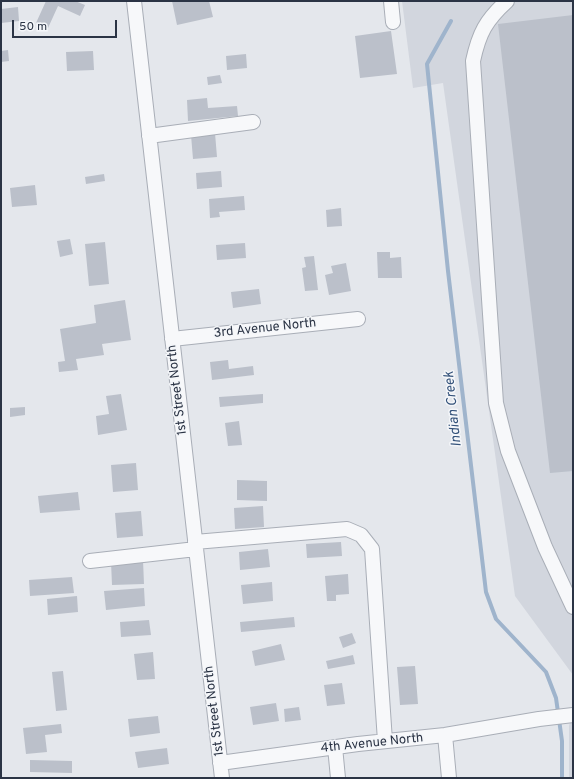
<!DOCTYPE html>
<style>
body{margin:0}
#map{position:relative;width:574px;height:779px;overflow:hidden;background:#e4e7ec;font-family:Overpass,sans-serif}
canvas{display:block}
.frame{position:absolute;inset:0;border:2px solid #2b3445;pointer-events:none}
.scale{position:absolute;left:12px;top:20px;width:105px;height:18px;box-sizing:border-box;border:2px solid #2b3445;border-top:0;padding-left:5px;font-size:12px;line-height:14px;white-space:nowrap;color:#2b3445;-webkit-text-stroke:3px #f4f6f9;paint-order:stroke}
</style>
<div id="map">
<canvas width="574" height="779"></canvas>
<div class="frame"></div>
<div class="scale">50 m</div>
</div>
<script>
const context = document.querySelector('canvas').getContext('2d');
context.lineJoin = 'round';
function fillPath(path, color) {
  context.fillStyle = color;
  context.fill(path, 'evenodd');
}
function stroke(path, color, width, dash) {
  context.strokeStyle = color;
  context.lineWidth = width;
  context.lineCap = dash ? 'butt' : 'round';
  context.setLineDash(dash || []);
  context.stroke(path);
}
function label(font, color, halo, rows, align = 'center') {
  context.font = font + ' Overpass,sans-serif';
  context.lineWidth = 3;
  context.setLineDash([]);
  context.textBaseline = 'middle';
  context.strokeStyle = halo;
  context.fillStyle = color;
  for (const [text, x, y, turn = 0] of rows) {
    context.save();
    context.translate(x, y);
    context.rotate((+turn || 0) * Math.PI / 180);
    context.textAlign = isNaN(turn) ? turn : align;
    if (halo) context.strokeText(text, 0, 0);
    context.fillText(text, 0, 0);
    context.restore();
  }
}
const built = new Path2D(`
 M402 1H573V675L515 596 443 83 413 88Z
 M573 711V778H569V726Z`);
const stream = new Path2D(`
 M451 21 427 64 448 271 486 592 496 619 546 672 556 698 562 741V778`);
const building = new Path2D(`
 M46 1H75L85 5 80 16 58 6 48 28 36 23Z
 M172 1H209L213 17 177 25Z
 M18 7 19 21 1 23V9Z
 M573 15V471L550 473 498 24Z
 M391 31 397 74 360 78 355 36Z
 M8 50 9 61 1 62V51Z
 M93 51 94 70 67 71 66 52Z
 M246 54 247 68 227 70 226 56Z
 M220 75 222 83 208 85 207 77Z
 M207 98 208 108 237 106 238 116 188 121 187 100Z
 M215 133 217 157 193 159 191 135Z
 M221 171 222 187 197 189 196 173Z
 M104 174 105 181 86 184 85 177Z
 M35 185 37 205 12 207 10 188Z
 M244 196 245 210 219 212 220 217 210 218 209 199Z
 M341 208 342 226 327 227 326 210Z
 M70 239 73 254 60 257 57 241Z
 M105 242 109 284 89 286 85 244Z
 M245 243 246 258 217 260 216 245Z
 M377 252H390V258L401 257 402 278H378Z
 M314 256 318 290 305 291 302 268 306 267 304 257Z
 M346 263 351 291 329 295 325 275 333 273 331 266Z
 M259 289 261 304 233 308 231 292Z
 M125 300 131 340 102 344 104 355 76 359 78 370 59 372 58 362 65 361 60 329 96 323 94 305Z
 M228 360 229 369 253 366 254 375 212 380 210 362Z
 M121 394 127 430 98 435 96 416 109 414 106 396Z
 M263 394V403L220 407 219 397Z
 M25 407V415L10 417V408Z
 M239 421 242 445 228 446 225 423Z
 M136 463 138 490 113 492 111 465Z
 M237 480 267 481V501L237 500Z
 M78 492 80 510 40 513 38 496Z
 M263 506 264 527 235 529 234 508Z
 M141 511 143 536 117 538 115 513Z
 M341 542 342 556 307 558 306 544Z
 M268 549 270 567 240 570 239 552Z
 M143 560 144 584 112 585 111 562Z
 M348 574 349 594 336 595V601H327L325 576Z
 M72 577 74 593 30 596 29 580Z
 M272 582 273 601 243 604 241 585Z
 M144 588 145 606 106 610 104 591Z
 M77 596 78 612 48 615 47 599Z
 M294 617 295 627 241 632 240 622Z
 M149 620 151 635 121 637 120 622Z
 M352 633 356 643 343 648 339 637Z
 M281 644 285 660 255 666 252 651Z
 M153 652 155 679 137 680 134 654Z
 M353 655 355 664 328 669 326 661Z
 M415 666 418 704 400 705 397 667Z
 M63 671 67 710 56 711 52 672Z
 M342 683 345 704 327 706 324 685Z
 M276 703 279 721 253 725 250 707Z
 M299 707 301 720 285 722 284 709Z
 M158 716 160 733 130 737 128 719Z
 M61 724 62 733 45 735 47 752 26 754 23 728Z
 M167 748 169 764 138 768 135 752Z
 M30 760 72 761V773L30 772Z`);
const minor = new Path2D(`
 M134 1 222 778
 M391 1 393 22
 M507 1C486 20 479 33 473 61L496 403 508 451 545 547 573 607
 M149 136 253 122
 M172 339 358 319
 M195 542 347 529 361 535 372 549 385 741
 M90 561 196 549
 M445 735 449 778
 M335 747 338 778
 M220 763 358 744 445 735 539 719 573 715`);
const streetNames = [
 ["3rd Avenue North",265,329,-6],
 ["1st Street North",178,390,-97],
 ["1st Street North",215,711,-97],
 ["4th Avenue North",372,744,-6]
];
const waterNames = [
 ["Indian Creek",454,409,-96]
];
fillPath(built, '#d2d6de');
stroke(stream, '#9fb4cc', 4);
fillPath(building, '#bbc0ca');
stroke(minor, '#a9aeb7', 16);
stroke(minor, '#f7f8fa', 14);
label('13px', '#2b3445', '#f4f6f9', streetNames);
label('italic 14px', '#34527a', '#f4f6f9', waterNames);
</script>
